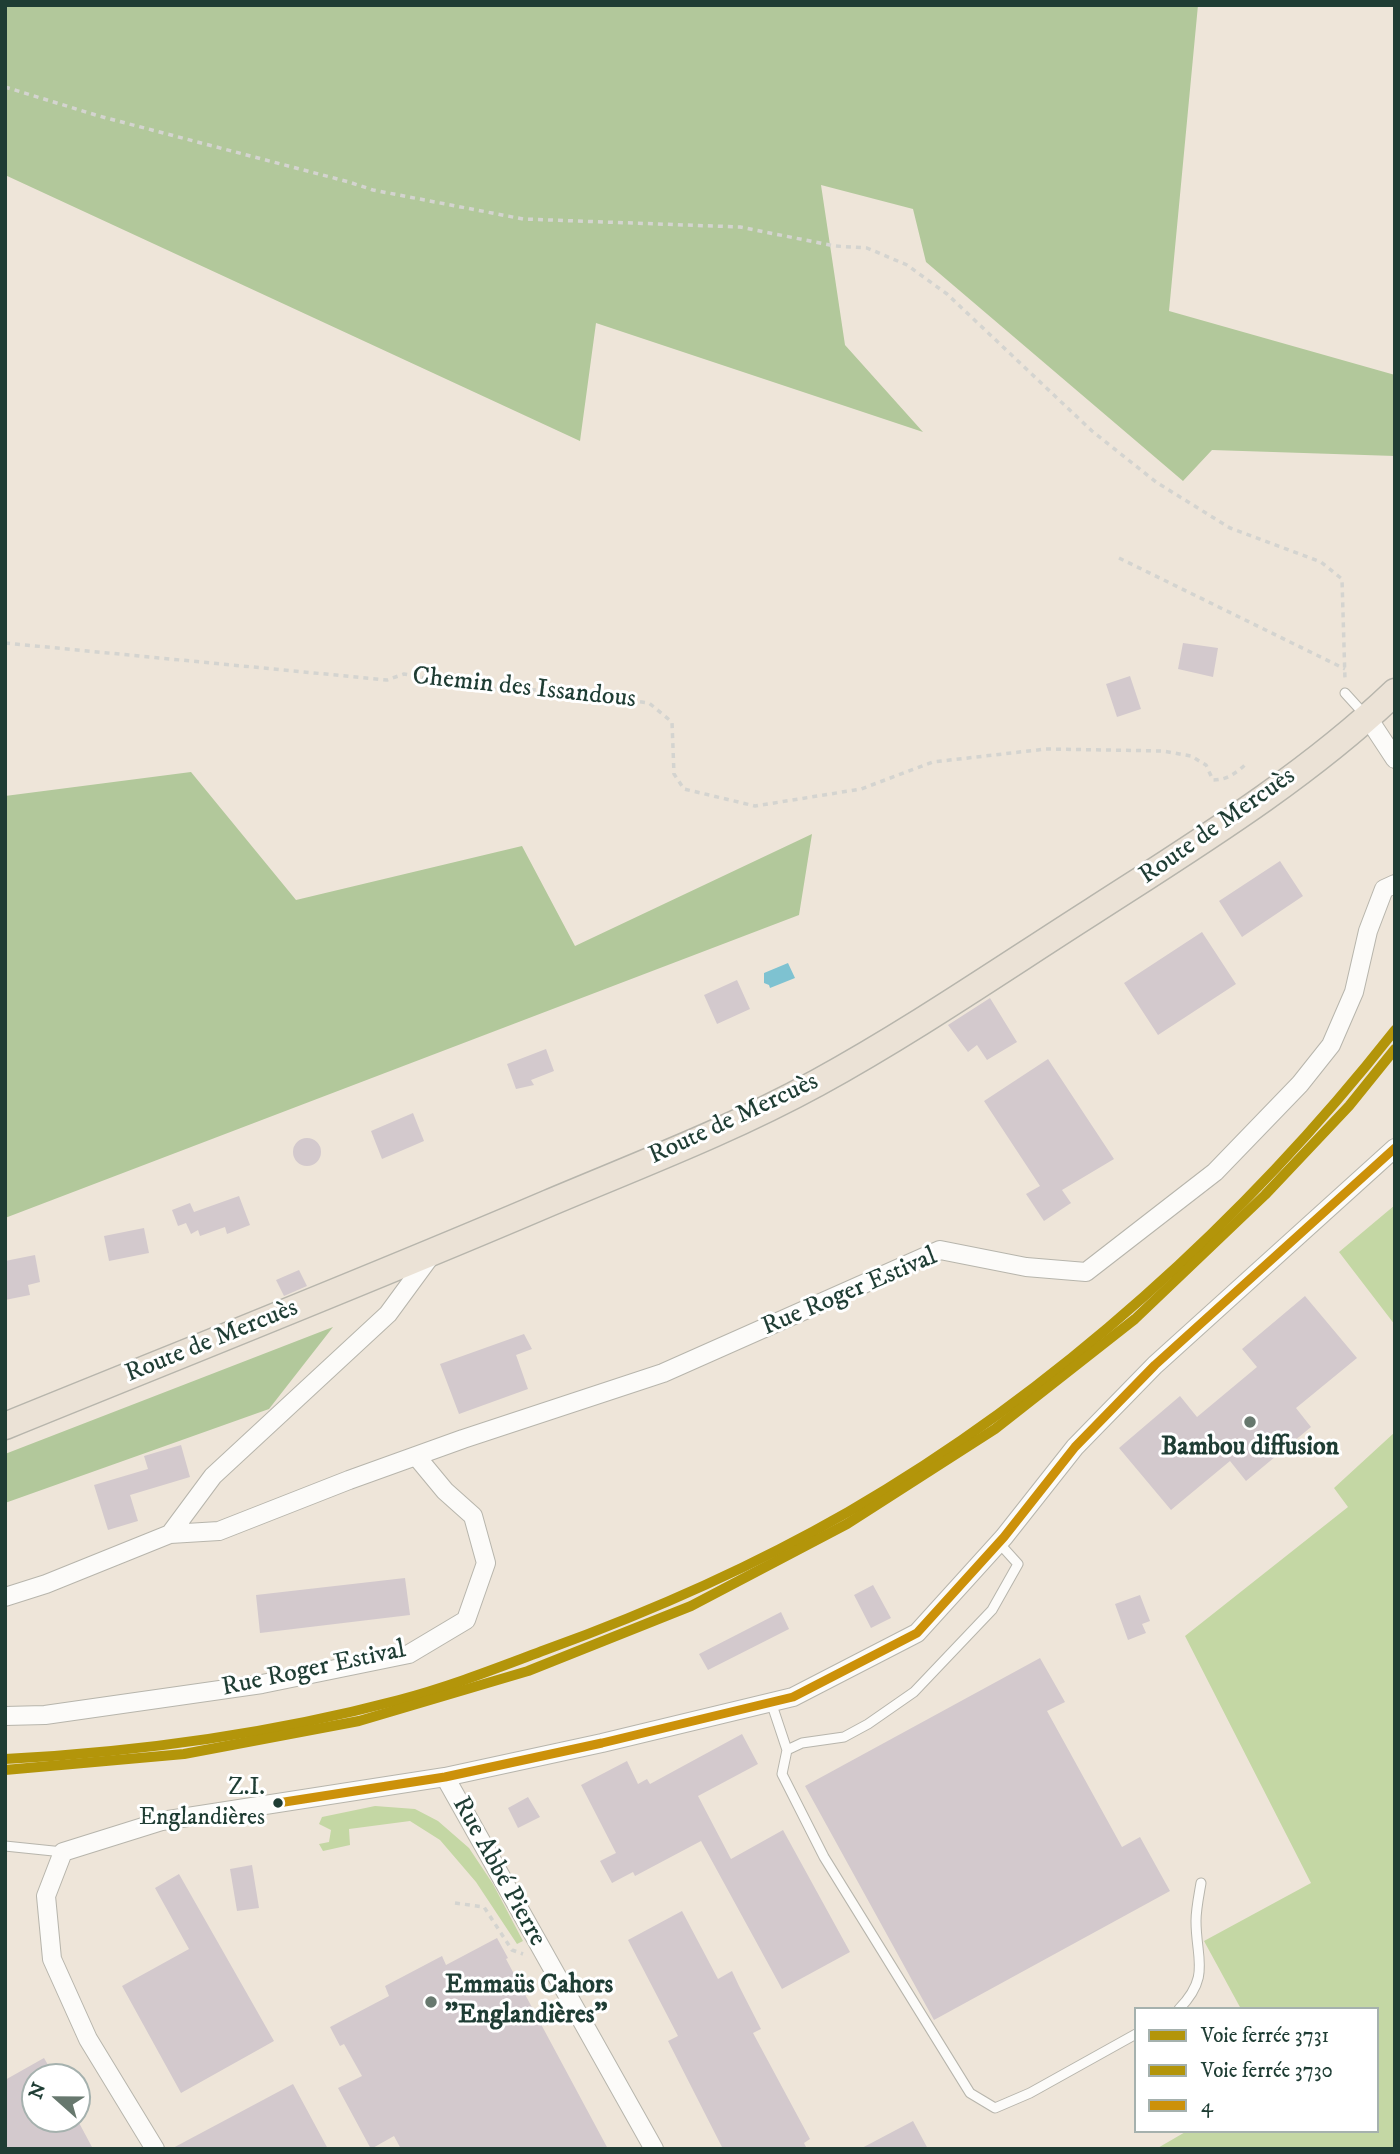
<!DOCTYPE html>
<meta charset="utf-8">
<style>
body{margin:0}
#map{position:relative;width:1400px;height:2154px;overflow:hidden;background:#eee5d9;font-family:"IM FELL DW Pica",serif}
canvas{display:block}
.frame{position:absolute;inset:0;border:7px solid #1f3d34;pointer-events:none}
.legend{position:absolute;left:1134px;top:2007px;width:245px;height:126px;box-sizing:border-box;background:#fff;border:2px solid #a5b1ae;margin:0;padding:9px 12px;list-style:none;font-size:21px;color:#1f3d34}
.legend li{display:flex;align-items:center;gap:14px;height:35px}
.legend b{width:35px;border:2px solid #a5b1ae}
.north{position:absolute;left:21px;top:2063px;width:70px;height:70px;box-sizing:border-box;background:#fff;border:2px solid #a5b1ae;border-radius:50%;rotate:291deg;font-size:19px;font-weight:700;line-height:28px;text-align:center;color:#1f3d34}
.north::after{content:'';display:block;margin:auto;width:24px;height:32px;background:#67786e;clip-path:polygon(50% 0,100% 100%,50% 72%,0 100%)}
</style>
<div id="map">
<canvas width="1400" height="2154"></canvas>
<div class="frame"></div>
<ul class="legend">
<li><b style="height:9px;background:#b3950a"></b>Voie ferrée 3731</li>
<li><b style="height:9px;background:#b3950a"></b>Voie ferrée 3730</li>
<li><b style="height:9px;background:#cc910a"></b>4</li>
</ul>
<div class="north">N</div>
</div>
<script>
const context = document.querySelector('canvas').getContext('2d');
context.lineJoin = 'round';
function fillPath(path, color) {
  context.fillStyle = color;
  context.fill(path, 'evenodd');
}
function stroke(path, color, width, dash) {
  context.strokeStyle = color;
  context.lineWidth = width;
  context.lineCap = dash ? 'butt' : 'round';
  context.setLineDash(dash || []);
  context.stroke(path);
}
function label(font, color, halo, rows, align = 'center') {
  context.font = font + ' "IM FELL DW Pica",serif';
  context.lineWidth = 6;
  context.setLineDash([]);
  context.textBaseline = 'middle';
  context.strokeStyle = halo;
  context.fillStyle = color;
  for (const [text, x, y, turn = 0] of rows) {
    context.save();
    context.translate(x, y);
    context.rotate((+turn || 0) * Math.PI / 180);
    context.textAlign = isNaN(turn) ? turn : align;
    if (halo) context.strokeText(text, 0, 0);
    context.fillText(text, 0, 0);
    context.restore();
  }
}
const green = new Path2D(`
 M1395 1205V1325L1339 1252Z
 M1395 1432V2149H1156L1187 2131H1377V2009H1241L1204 1941 1311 1883 1185 1636 1348 1507 1334 1488Z
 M375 1806 415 1809 438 1821 469 1848 493 1884 523 1941 517 1944 476 1882 440 1840 410 1821 349 1829 350 1845 323 1851 319 1844 329 1842 331 1830 319 1824 322 1817Z`);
const forest = new Path2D(`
 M5 5H1198L1169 311 1395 375V456L1212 450 1183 481 926 262 913 209 821 185 845 345 923 432 596 323 580 441 5 175Z
 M191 772 296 900 522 846 575 946 812 834 799 915 5 1218V796Z
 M333 1327 269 1409 5 1503V1454Z`);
const water = new Path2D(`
 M788 963 795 978 770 988 769 985 764 983V973Z`);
const building = new Path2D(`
 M1183 643 1218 648 1213 677 1178 669Z
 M1130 676 1141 709 1117 717 1106 684Z
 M1280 861 1303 896 1242 937 1219 901Z
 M1202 932 1236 984 1158 1035 1124 983Z
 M737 980 750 1009 717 1024 704 995Z
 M990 998 1017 1042 987 1060 977 1045 968 1052 948 1025Z
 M546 1049 554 1071 531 1080 534 1085 516 1089 507 1064Z
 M1048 1059 1114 1159 1062 1190 1071 1203 1044 1221 1026 1194 1040 1186 984 1101Z
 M413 1113 424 1141 382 1159 371 1131Z
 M293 1152a14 14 0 1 1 28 0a14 14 0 1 1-28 0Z
 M239 1196 250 1225 227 1234 225 1227 200 1236 198 1230 191 1234 186 1223 178 1226 172 1210 190 1203 194 1212Z
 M144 1228 149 1253 109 1261 104 1236Z
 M35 1255 40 1282 28 1285 30 1295 5 1300V1261Z
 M299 1270 307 1286 284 1296 276 1280Z
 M1305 1296 1357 1358 1296 1408 1311 1427 1246 1481 1230 1461 1171 1510 1119 1448 1180 1396 1197 1417 1257 1367 1242 1349Z
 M524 1334 532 1349 516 1355 528 1389 459 1414 440 1364Z
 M181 1445 190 1477 130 1495 138 1521 108 1530 94 1485 148 1469 144 1456Z
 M405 1578 410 1615 260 1633 256 1595Z
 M873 1585 891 1618 871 1628 854 1595Z
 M1140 1595 1150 1621 1142 1624 1146 1633 1128 1640 1115 1604Z
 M781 1612 789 1629 708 1670 699 1654Z
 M1040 1658 1065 1702 1047 1711 1122 1847 1140 1837 1170 1891 934 2020 805 1786Z
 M742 1734 758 1764 698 1796 731 1859 783 1830 850 1952 782 1989 701 1841 635 1876 633 1872 612 1883 600 1861 616 1853 581 1785 627 1761 638 1784 647 1779 650 1784Z
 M528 1797 540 1817 518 1828 508 1808Z
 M252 1865 259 1908 237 1911 230 1869Z
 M179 1874 274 2041 181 2093 122 1986 189 1949 155 1888Z
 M682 1911 718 1979 732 1971 739 1986 761 2029 753 2033 810 2139 804 2143 807 2149H723L668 2041 678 2036 628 1940Z
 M497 1938 508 1958 506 1959 608 2149H401L394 2136 371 2149 338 2088 362 2076 344 2044 340 2046 330 2027 389 1996 385 1986 442 1956 446 1965Z
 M44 2058 55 2077H35V2119H77L93 2149H5V2080Z
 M293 2084 328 2149H171L233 2116Z
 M913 2121 928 2149H860Z`);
const path = new Path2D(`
 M5 87 99 116 349 182 373 190 523 219 740 227 835 246 867 248 907 265 947 294 1092 431 1156 482 1230 528 1321 562 1342 579 1345 680
 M1119 558 1345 669
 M5 643 387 680 404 674 484 689 553 690 649 703 672 722 674 774 684 789 755 806 861 789 933 762 1046 749 1163 751 1191 756 1206 765 1213 780C1227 780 1236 773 1246 764
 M455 1903 484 1907 512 1950 523 1954`);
const lane = new Path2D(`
 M1345 693 1365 715
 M999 1543 1018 1564 992 1610 914 1692 868 1724 844 1737 802 1743 787 1750 782 1774 824 1857 970 2093 995 2108 1030 2093 1136 2034
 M771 1702 787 1750
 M5 1846 63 1852
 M1179 2009C1211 1976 1196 1959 1196 1921 1196 1909 1199 1895 1201 1883`);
const street = new Path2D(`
 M1368 718 1395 759
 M170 1534 213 1476 388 1314 432 1254
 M5 1597 46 1584 170 1534 219 1531 349 1480 463 1439 663 1373 940 1250 1026 1267 1086 1272 1215 1172 1300 1084 1331 1045 1354 992 1368 931 1384 889 1395 884
 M5 1716 45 1715 262 1684 409 1654 466 1620 486 1563 473 1516 445 1491 416 1456
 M445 1777 654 2149
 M155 2149 88 2039 52 1959 46 1896 63 1852 162 1821 445 1777 602 1743 793 1697 917 1633 1004 1537 1075 1447 1155 1365 1395 1148`);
const primary = new Path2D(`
 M5 1426C187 1352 369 1280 549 1203 639 1165 731 1130 817 1083 912 1031 1002 969 1093 911 1197 844 1306 777 1395 692`);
const bus1 = new Path2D(`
 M278 1803 445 1777 602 1743 793 1697 917 1633 1004 1537 1075 1447 1155 1365 1395 1148`);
const rail1 = new Path2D(`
 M5 1759C138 1752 270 1734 399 1700 449 1687 497 1668 545 1650 650 1612 752 1567 848 1512 1056 1392 1247 1218 1395 1030`);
const rail2 = new Path2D(`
 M5 1770 184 1754 359 1721 528 1671 691 1606 847 1524 995 1429 1135 1319 1265 1195 1349 1106 1395 1049`);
const markers = [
 [1250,1422,7,"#67786e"],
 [278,1803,6,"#1f3d34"],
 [431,2002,7,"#67786e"]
];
const busNames = [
 ["Z.I.",265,1789],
 ["Englandières",265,1819]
];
const streetNames = [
 ["Chemin des Issandous",524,689,6],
 ["Route de Mercuès",1218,827,-35],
 ["Route de Mercuès",734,1120,-25],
 ["Rue Roger Estival",850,1293,-23],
 ["Route de Mercuès",212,1342,-22],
 ["Rue Roger Estival",314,1670,-12],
 ["Rue Abbé Pierre",498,1872,61]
];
const poiNames = [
 ["Bambou diffusion",1250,1449],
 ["Emmaüs Cahors",445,1987,"left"],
 ["\"Englandières\"",445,2017,"left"]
];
fillPath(green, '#c4d7a4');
fillPath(forest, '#b2c89b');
fillPath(water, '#7ec2d1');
fillPath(building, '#d3c9cd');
stroke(lane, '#b7b5ac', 11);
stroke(street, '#b7b5ac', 20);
stroke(primary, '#b7b5ac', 29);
stroke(path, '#d4d4d0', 3.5, [5, 5]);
stroke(lane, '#fcfbf9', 9);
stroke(street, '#fcfbf9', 18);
stroke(primary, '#ebe2d6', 26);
stroke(bus1, '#cc910a', 9);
stroke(rail1, '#b3950a', 10);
stroke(rail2, '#b3950a', 10);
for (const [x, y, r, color] of markers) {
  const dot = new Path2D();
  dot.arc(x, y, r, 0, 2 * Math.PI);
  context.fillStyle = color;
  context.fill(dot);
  stroke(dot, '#fff', 2.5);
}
label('24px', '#1f3d34', '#fff', busNames, 'right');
label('26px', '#1f3d34', '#fff', streetNames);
label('bold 26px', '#1f3d34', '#fff', poiNames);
</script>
